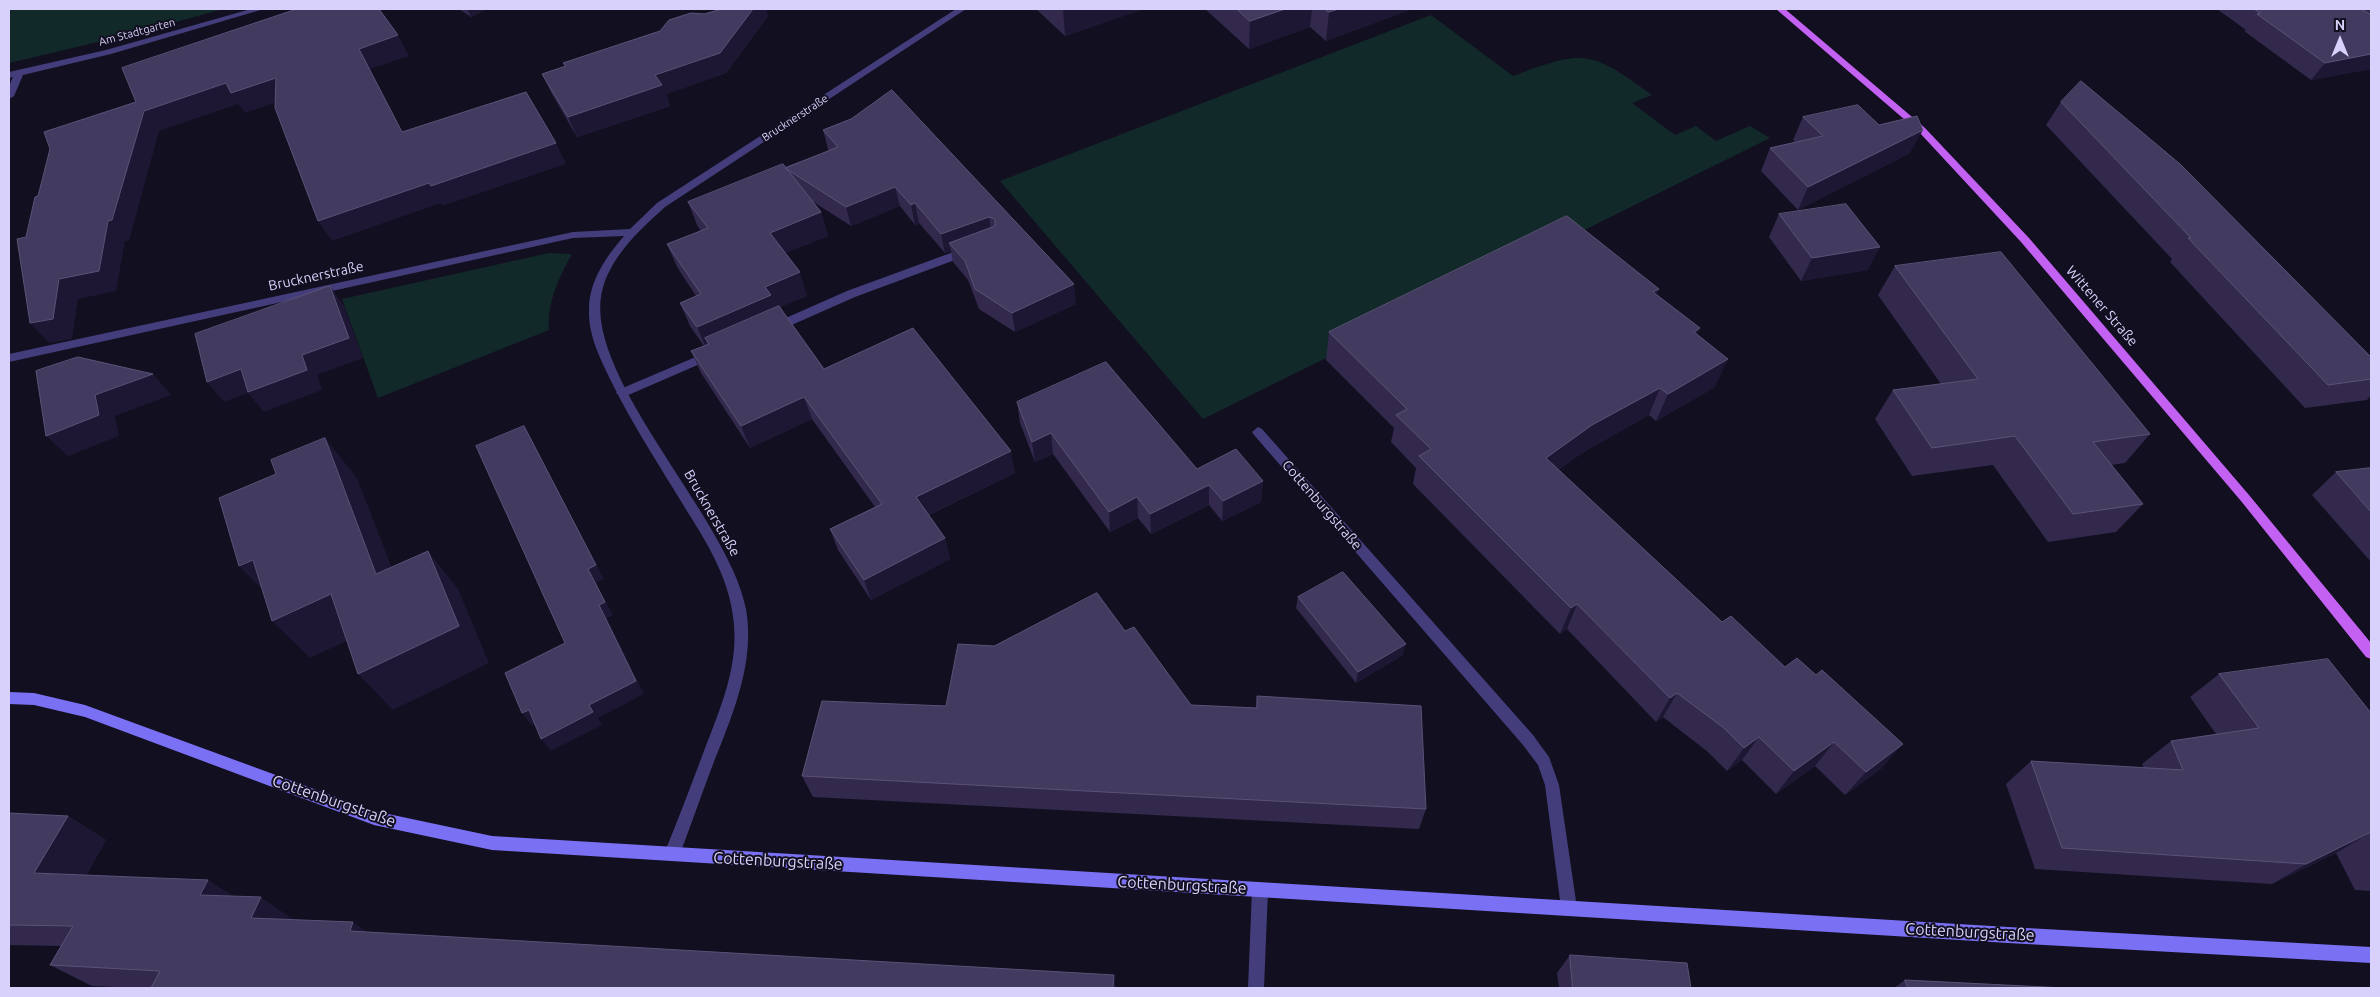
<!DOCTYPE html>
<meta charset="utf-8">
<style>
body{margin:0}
#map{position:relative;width:2380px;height:997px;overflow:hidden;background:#120f20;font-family:Ubuntu,sans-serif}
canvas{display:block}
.frame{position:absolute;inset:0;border:10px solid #d8d1fb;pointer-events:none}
.north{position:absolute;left:2315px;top:15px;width:50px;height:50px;-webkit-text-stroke:4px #120f20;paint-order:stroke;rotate:0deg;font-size:14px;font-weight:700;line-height:20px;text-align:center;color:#d8d1fb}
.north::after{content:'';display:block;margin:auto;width:18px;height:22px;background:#d8d1fb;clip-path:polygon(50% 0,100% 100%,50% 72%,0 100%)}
</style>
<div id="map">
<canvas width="2380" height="997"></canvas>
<div class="frame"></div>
<div class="north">N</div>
</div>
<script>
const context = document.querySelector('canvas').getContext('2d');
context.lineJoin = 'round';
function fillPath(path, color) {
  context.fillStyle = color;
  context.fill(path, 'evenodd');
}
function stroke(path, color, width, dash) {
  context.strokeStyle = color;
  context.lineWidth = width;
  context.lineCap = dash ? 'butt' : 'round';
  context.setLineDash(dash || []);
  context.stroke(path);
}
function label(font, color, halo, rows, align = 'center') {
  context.font = font + ' Ubuntu,sans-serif';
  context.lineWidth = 4;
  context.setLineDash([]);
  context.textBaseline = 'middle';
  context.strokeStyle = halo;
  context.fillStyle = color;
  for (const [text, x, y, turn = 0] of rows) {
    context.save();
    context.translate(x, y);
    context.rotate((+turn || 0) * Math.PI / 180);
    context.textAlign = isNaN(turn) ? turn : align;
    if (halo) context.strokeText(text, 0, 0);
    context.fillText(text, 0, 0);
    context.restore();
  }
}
const green = new Path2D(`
 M9 9H224L115 38 9 63Z
 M1431 15 1513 76C1585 49 1590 50 1652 95L1632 103 1675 135 1696 126 1716 141 1750 126 1770 138 1203 419 1000 181Z
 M549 253 572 254C559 277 547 303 549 330L378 398 342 299Z`);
const lane = new Path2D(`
 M967 247 972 251 971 254 855 297 778 331 774 332 768 328 770 325 847 291Z
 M712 350 716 351 718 354 716 357 626 396 622 397 616 393 618 390Z
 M1258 427 1262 429 1533 735 1549 757 1559 785 1577 908 1574 913 1569 916 1564 913 1561 908 1545 785 1538 765 1523 745 1254 435 1252 432Z`);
const street = new Path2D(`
 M251 9H264L111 54 23 75 14 96 9 99V86L13 77 9 78V72L106 50Z
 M956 9H966L665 207C641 229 615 252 604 284 574 369 729 516 746 609 755 661 734 711 715 759 703 790 692 822 680 854L677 859 672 861 667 859 664 854C677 822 689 791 701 759 717 716 738 672 734 625 731 582 709 546 687 511 661 468 633 426 611 381 600 358 588 335 589 309 589 281 606 257 624 236L573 238 9 362V354L573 232 630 229 657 203Z
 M1260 883 1265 885 1268 890 1264 988H1248L1252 890 1255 885Z`);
const secondary = new Path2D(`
 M9 692 34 693 85 705 374 811 492 836 2008 927 2371 947V963L2008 943 492 850 374 825 85 717 34 705 9 704Z`);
const primary = new Path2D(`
 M1776 9H1785L1925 128 2029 238 2249 495 2371 643V659L2366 657 2241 501 2021 242 1919 132Z`);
const wall = new Path2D(`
 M459 9H487L471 17Z
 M722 9H766L768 16 726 73 666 94 670 106 577 137 552 94 542 74 565 67 563 63 660 31 704 14Z
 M1036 9H1143L1065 36Z
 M1205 9H1412L1326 41 1310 27 1249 49Z
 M2217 9H2371V69L2311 80 2244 31 2246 30Z
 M892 90 1076 304 1015 332 979 309 968 280 953 262 951 251 945 253 919 223 915 225 900 206 851 226 812 201 821 212 828 236 785 253 807 296 779 307 824 369 1015 473 929 515 945 538 950 559 871 600 838 550 830 529 875 507 812 419 750 448 701 373 691 351 704 346 690 326 680 303 696 296 677 267 667 244 701 231 697 225 688 202 785 167 829 151 828 149 823 130 851 119Z
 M2061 102 2371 357V395L2367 400 2305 408 2170 262 2172 259 2046 125Z
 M1803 117 1879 125 1910 153 1798 210 1761 171 1770 148 1795 142 1793 140Z
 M1779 214 1868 270 1801 281 1769 237Z
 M1895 266 2150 434 2125 463 2111 465 2143 504 2116 532 2048 542 1993 465 1912 476 1875 419 1893 390 1941 384 1878 295Z
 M1657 295 1700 328 1697 334 1715 387 1656 421 1649 415 1582 453 1558 470 1722 622 1882 768 1845 795 1815 766 1776 794 1742 760 1727 771 1708 752 1663 717 1656 722 1567 629 1560 634 1413 484 1416 468 1391 442 1394 428 1326 360 1329 332Z
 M1017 402 1197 469 1263 481 1261 502 1222 521 1209 505 1151 534 1138 518 1110 532 1053 454 1035 462 1020 423Z
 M2371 468V562L2312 495 2336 472Z
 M1298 597 1403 655 1356 683 1296 608Z
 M1125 631 1191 705 1256 708 1257 696 1426 809 1419 829 813 797 802 776 946 706 994 646Z
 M2219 674 2371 713V891L2355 890 2336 853 2272 884 2035 869 2006 784 2031 761 2144 768 2142 764 2171 741 2216 734 2190 697Z
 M9 813 68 816 106 840 86 875 233 896 294 920 366 932 1116 988H139L92 986 50 965 61 946 9 945Z
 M1570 955 1691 988H1559L1557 973Z
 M1905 980 2065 988H1894Z`);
const shadedWall = new Path2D(`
 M467 9H487L471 17Z
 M753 9H766L768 16 726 73 666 94 670 106 577 137 568 117 655 75Z
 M1063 9H1143L1065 36Z
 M1285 9H1312L1310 27 1249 49 1250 21Z
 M1339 9H1412L1326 41 1329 12Z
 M398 35 409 56 370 69 413 152 402 132 359 49Z
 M2371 54V69L2311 80 2325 63Z
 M276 78 289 98 245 113 238 104 159 131 129 241H125L116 291 78 299 72 339 49 343 30 323 59 279 108 221 144 111 226 83Z
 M1923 130 1910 153 1798 210 1808 187Z
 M556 143 566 164 442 206 441 203 332 241 318 221 429 183Z
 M895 187 900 206 851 226 846 207Z
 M915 203 919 223 915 225 911 205Z
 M821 212 828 236 778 256 770 233Z
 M989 217 992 236 949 243 951 251 945 253 941 234Z
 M1880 247 1868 270 1801 281 1812 258Z
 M800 272 807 296 776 309 709 344 705 338 709 349 707 350 697 327 765 287Z
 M1074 284 1076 304 1015 332 1012 313Z
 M330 286 344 306 363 358 317 375 322 390 264 412 248 393 224 402 207 382 241 369 302 355Z
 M1659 289 1649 317 1653 292Z
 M1700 328 1688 356 1694 332Z
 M1728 359 1715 387 1656 421 1668 394Z
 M153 374 171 395 115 416 119 436 68 456 46 436 95 395Z
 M1660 388 1649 415 1582 453 1537 485 1546 458 1592 425Z
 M804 397 812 419 750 448 741 426Z
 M524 426 532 440 604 579 596 583 613 615 607 618 644 694 598 718 602 725 551 751 541 739 589 705 599 605 588 569Z
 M1051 433 1053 454 1035 462 1032 442Z
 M325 438 357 478 409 612 376 574Z
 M1011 451 1015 473 922 518 916 497Z
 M1263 481 1261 502 1222 521 1223 501Z
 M1209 485V505L1151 534 1150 514Z
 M1137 497 1138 518 1110 532 1109 512Z
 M945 538 950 559 871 600 864 580Z
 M428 551 458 589 489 663 393 710 358 674Z
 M253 560 277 604 239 566Z
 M331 594 366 632 310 658 272 621Z
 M1577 604 1567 629 1560 634 1571 608Z
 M1406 644 1403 655 1356 683 1358 672Z
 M1677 693 1663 717 1656 722 1670 698Z
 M529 710 539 722 532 726 522 713Z
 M1759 737 1742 760 1727 771 1744 748Z
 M1834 742 1815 766 1776 794 1794 771Z
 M1903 744 1882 768 1845 795 1866 772Z
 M68 816 106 840 74 895 34 873Z
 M2371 832 2336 853 2272 884 2306 864Z
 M208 880 243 902 200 895Z
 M261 897 294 920 251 918Z
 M353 922 383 944 350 931Z
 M1114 975 1116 988H1113Z`);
const building = new Path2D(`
 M297 9H379L398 35 359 49 402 132 526 92 556 143 431 186 429 183 318 221 275 108 276 78 231 93 226 83 144 111 112 220 108 221 99 271 59 279 53 319 30 323 17 239 26 237 35 197 38 196 50 149 44 132 136 102 122 68Z
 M722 9H753L720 53 655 75 662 85 568 117 542 74 566 66 563 63 660 31 669 20 691 13 704 14Z
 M1237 9H1285L1250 21Z
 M1325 9H1339L1329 12Z
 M2254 9H2361L2371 15V54L2325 63 2257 14 2260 13Z
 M2081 81 2180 164 2371 357V379L2328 385 2188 238H2191L2061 102Z
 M892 90 1074 284 1012 313 975 289 965 261 949 243 995 226V219L989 217 941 234 915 203 911 205 895 187 846 207 785 168 838 147 823 130 851 119Z
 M1858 105 1879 125 1917 116 1923 130 1808 187 1770 148 1823 136 1803 117Z
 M783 164 821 212 770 233 800 272 765 287 771 295 697 327 680 303 701 294 667 244 708 228 688 202Z
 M1846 204 1880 247 1812 258 1779 214Z
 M1567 216 1659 289 1653 292 1700 328 1694 332 1728 359 1668 394 1660 388 1592 425 1546 458 1722 622 1731 616 1785 667 1797 658 1816 675 1822 670 1903 744 1866 772 1834 742 1794 771 1759 737 1744 748 1724 728 1677 693 1670 698 1577 604 1571 608 1419 456 1431 449 1396 415 1407 409 1329 332Z
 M2001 252 2150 434 2093 442 2143 504 2073 514 2015 436 1932 448 1893 390 1978 379 1895 266Z
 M330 286 349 338 302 355 307 370 248 392 241 369 207 382 195 334Z
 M779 306 824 369 913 328 1011 451 916 497 945 538 864 580 830 529 882 504 804 397 741 426 691 351 709 344 705 338Z
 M78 357 153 374 95 395 99 415 46 436 36 371Z
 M1106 362 1197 469 1236 449 1263 481 1223 501 1209 485 1150 514 1137 497 1109 512 1051 433 1032 442 1017 402Z
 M524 426 596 565 588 569 605 602 599 605 636 681 589 705 593 712 541 739 529 710 522 713 505 673 565 643 476 446Z
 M325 438 376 574 428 551 459 626 358 674 331 594 272 621 253 560 239 566 219 498 276 474 271 460Z
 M2371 468V512L2336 472Z
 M1343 572 1406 644 1358 672 1298 597Z
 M1097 593 1125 631 1134 627 1191 705 1257 708V696L1421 706 1426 809 802 776 822 701 946 706 958 644 994 646Z
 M2328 659 2371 713V832L2306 864 2062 848 2031 761 2183 770 2171 741 2259 728 2219 674Z
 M9 813 68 816 34 873 208 880 200 895 261 897 251 918 353 922 350 931 1114 975 1113 988H151L160 971 50 965 73 926 9 925Z
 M1570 955 1687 963 1691 988H1573Z
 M1905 980 2065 988H1908Z`);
const farStreetnames = [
 ["Am Stadtgarten",137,32,-15],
 ["Brucknerstraße",795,118,-33]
];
const streetNames = [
 ["Brucknerstraße",316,276,-12],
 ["Wittener Straße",2102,306,49],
 ["Cottenburgstraße",1322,505,49],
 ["Brucknerstraße",712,513,60]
];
const nearStreetnames = [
 ["Cottenburgstraße",334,801,19],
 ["Cottenburgstraße",778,861,3],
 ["Cottenburgstraße",1182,885,3],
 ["Cottenburgstraße",1970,932,3]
];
fillPath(green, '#122929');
fillPath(lane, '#433e7b');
fillPath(street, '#433e7b');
fillPath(secondary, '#7a70f3');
fillPath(primary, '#c361f2');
fillPath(wall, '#32294c');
fillPath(shadedWall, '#1d1733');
fillPath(building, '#433b5f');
stroke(building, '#5b5277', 1);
label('11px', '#d8d1fb', '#120f20', farStreetnames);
label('14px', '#d8d1fb', '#120f20', streetNames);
label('16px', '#d8d1fb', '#120f20', nearStreetnames);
</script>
